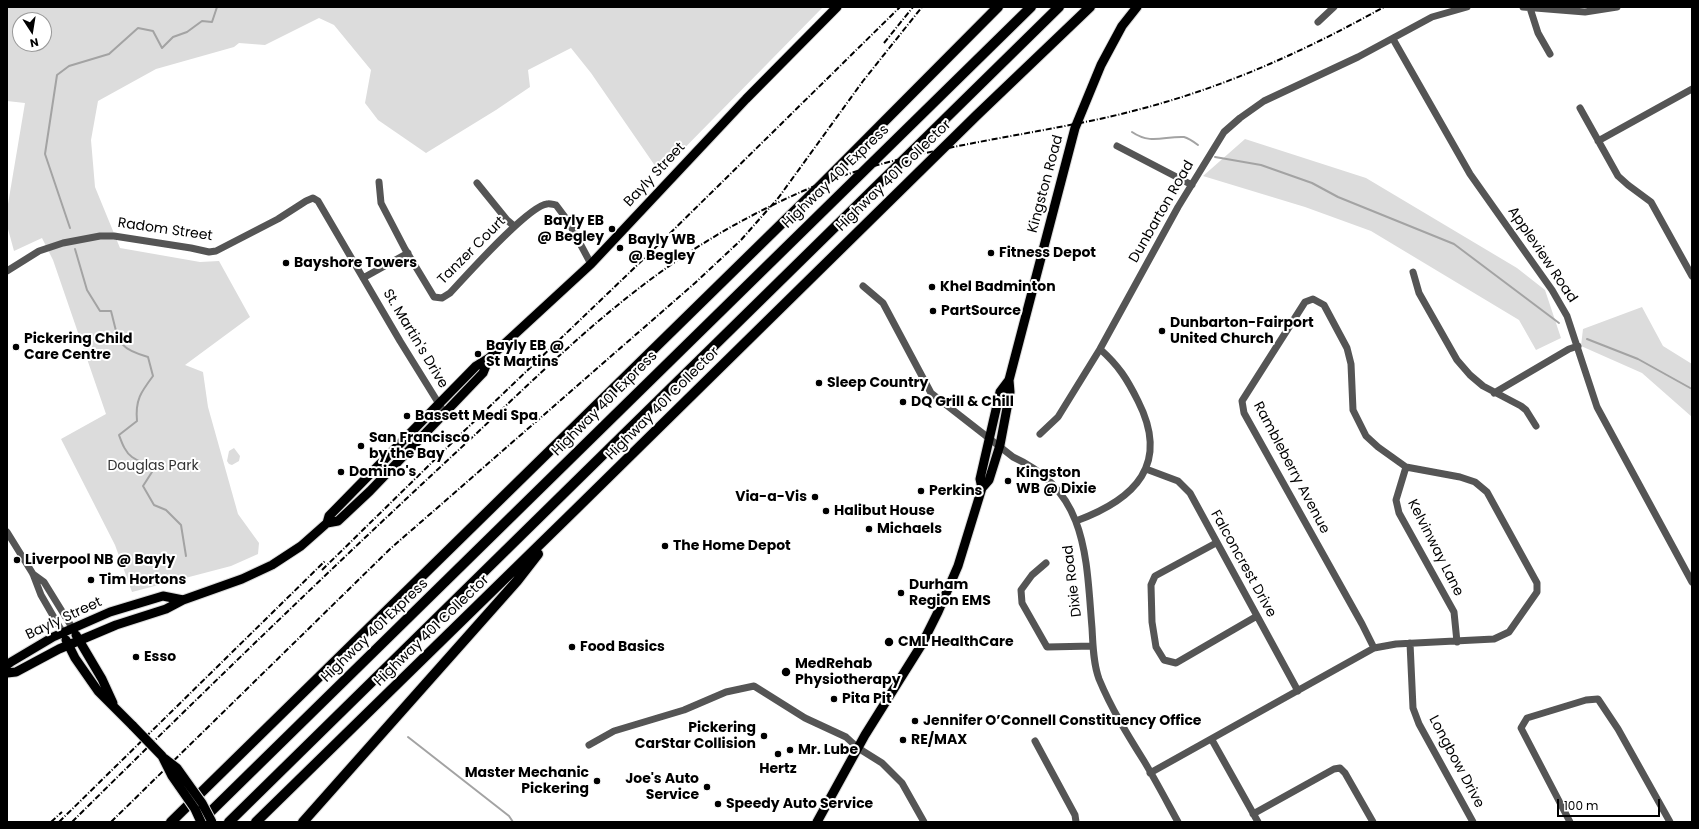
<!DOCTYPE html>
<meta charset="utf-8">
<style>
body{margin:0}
#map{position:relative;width:1699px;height:829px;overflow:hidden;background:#fff;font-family:Poppins,sans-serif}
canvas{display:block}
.frame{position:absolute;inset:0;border:8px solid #000;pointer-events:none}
.north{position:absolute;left:12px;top:12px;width:40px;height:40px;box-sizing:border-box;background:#fff;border:1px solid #999;border-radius:50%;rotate:168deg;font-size:11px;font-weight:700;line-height:16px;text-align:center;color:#000}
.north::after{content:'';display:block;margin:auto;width:14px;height:18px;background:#000;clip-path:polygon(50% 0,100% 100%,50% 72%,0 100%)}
.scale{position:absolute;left:1557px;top:799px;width:103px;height:18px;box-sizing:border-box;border:2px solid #000;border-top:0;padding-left:5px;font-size:12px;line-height:14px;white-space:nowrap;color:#000;-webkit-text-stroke:3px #fff;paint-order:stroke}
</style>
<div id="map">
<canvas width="1699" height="829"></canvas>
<div class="frame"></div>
<div class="north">N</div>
<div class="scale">100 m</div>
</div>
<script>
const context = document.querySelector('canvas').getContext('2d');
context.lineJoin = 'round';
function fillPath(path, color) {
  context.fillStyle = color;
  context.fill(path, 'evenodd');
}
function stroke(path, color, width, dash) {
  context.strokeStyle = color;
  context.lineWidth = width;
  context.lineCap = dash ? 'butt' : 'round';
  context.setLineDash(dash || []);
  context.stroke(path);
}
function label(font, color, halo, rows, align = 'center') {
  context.font = font + ' Poppins,sans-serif';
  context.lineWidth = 4;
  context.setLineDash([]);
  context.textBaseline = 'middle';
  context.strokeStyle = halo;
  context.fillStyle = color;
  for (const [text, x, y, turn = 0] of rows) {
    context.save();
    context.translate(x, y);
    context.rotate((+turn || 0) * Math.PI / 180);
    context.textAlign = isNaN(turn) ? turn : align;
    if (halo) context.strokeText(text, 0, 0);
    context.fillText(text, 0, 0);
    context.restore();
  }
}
const green = new Path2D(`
 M7 7H823L660 173 591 73 571 48 528 70 530 87 496 110 426 153 378 120 365 103 371 70 334 25 319 18 265 45 239 43 234 47 156 69 98 101 91 140 95 187 120 248 200 262 219 261 250 317 185 365 203 372 208 407 238 514 259 543 258 554 231 566 132 592 115 545 61 439 106 414 53 260 42 238 14 251 8 229V204L25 103 7 101ZM20 20H44V44H20Z
 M1245 139 1366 178 1517 268 1545 290 1561 338 1536 350 1519 320 1371 231 1305 207 1203 176Z
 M1642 307 1663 346 1692 364V417L1642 373 1581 346 1583 329Z
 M234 448 240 456 239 461 232 465 229 464 227 461 229 451Z`);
const stream = new Path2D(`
 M1132 132C1151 145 1164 136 1184 137 1188 138 1194 142 1198 145
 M1215 157 1261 165 1312 183 1338 197 1454 244 1559 323
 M70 228 45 154 57 75 69 66 109 54 138 28 153 31 162 48 173 37 187 32 202 21 212 22 217 7
 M75 249 87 290 100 311H111C119 341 116 348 148 357L153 376C141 392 135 400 137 421L119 435C122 443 125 452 132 457 142 464 145 460 152 472L143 486 154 505 166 510 181 525 186 556
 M1587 339 1638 359 1692 389
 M408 737 509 816 513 822`);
const minor = new Path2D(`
 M1523 7 1585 12 1617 7
 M1530 8 1538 33 1550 54
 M1318 22 1334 7
 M1393 39 1470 174 1552 290 1567 316 1597 407 1692 582
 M1580 108 1618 176 1628 185 1651 202 1692 276
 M1598 141 1692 89
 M1117 146 1192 185
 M379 182 381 203 405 249 434 297 442 298 450 293C466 276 528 206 547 204 550 203 554 205 556 205L568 221 591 264
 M477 183 507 220 514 226
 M7 271 39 251 63 243 100 236H114L191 248 209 252 216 251 278 219 306 201 313 198 318 201 400 341 444 412
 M1413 272 1419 293 1457 360 1470 375 1483 386 1521 406 1526 410 1536 426
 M363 278 408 253
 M863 286 883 303 931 393 1013 457C1088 491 1086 557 1092 628 1093 644 1093 663 1099 679 1111 708 1127 734 1144 761 1156 781 1167 802 1178 822
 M1494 393 1569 349 1578 346
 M1040 434 1058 417 1100 349 1178 207 1224 132 1240 118 1264 101 1358 57 1432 17 1467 7
 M1406 467 1396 500 1399 513 1454 612 1457 642
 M1146 469 1178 481 1190 493 1298 691
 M1076 521C1136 499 1170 464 1138 401 1127 379 1119 366 1100 349
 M7 532 33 574 41 595 63 633
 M1216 543 1155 576 1151 585 1152 622 1156 647 1164 660 1176 663 1257 616
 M1046 563 1032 575 1021 590 1022 603 1047 647 1093 646
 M33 574 44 582 73 629
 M1410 643 1413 708 1419 724 1473 822
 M1212 740 1258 822
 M1035 741 1075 815 1076 822
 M589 745 614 731 684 710 726 692 754 686 805 718 846 737 858 748 882 763 902 783 924 822
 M1150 773 1374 648 1396 644 1494 639 1509 632 1537 592V583L1487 492 1475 482 1460 477 1406 467 1378 447 1366 436 1353 410 1351 364 1347 348 1324 305 1313 299 1305 302 1242 401 1244 413 1362 624 1374 648
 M1253 814 1334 769 1340 768 1345 773 1373 822
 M1570 822 1521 728 1527 718 1586 700 1598 699 1618 729 1670 822`);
const major = new Path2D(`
 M982 488 980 479 1000 392 1009 380
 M327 523 329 516 476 366 489 358 591 264 746 99 837 7
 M76 635 102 679 113 703
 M66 640 75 658 98 691 133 726
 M7 665 11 662 53 637 110 612 163 596 183 600
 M7 673 16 672 59 649 90 636 116 625 166 609 183 600 242 579 272 565 301 546 327 523 338 521 370 491 483 373 489 358
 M817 822 865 735 922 644 938 612 958 566 982 488 989 480 1000 445 1010 392 1009 380 1075 128 1101 65 1122 26 1137 7`);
const highway = new Path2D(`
 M171 822 821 185 998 7
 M200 822 1031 7
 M229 822 1059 7
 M256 822 574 511 977 115 1090 7
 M303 822 517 581 538 554`);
const rail = new Path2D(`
 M884 43 913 7
 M322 570 462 433 652 251 900 7
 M51 822 62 812
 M59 822 325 561
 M72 822C196 699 322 577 450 458 524 390 595 316 678 260 717 233 760 210 803 191 899 150 1003 140 1104 118 1207 95 1292 58 1384 7
 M111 822 390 549 695 283 741 240 779 197 863 81 922 7`);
const majorBridge = new Path2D(`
 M133 726 162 756 172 776 195 809 201 822
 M164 758 177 768 202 803 212 822`);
const markers = [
 [612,229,4,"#000"],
 [620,248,4,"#000"],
 [991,253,4,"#000"],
 [286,263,4,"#000"],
 [932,287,4,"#000"],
 [933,311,4,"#000"],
 [1162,331,4,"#000"],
 [16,347,4,"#000"],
 [478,354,4,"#000"],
 [819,383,4,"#000"],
 [903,402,4,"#000"],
 [407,416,4,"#000"],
 [361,446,4,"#000"],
 [341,472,4,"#000"],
 [1008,481,4,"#000"],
 [921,491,4,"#000"],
 [815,497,4,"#000"],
 [826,511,4,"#000"],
 [869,529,4,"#000"],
 [665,546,4,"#000"],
 [17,560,4,"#000"],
 [91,580,4,"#000"],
 [901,593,4,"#000"],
 [889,642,5,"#000"],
 [572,647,4,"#000"],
 [136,657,4,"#000"],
 [786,672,5,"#000"],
 [834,699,4,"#000"],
 [915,721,4,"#000"],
 [764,736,4,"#000"],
 [903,740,4,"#000"],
 [790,750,4,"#000"],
 [778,754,4,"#000"],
 [597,781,4,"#000"],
 [707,787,4,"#000"],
 [718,804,4,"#000"]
];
const streetNames = [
 ["Bayly Street",655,175,-47],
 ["Highway 401 Collector",894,176,-44],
 ["Highway 401 Express",836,177,-44],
 ["Kingston Road",1046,184,-75],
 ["Dunbarton Road",1162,212,-60],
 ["Radom Street",165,230,8],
 ["Tanzer Court",472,251,-45],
 ["Appleview Road",1542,255,56],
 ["St. Martin's Drive",415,339,59],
 ["Highway 401 Express",605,404,-45],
 ["Highway 401 Collector",663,404,-45],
 ["Rambleberry Avenue",1291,468,62],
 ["Kelvinway Lane",1435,548,63],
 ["Falconcrest Drive",1243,564,61],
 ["Dixie Road",1073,581,-97],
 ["Bayly Street",64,619,-25],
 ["Highway 401 Express",375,631,-44],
 ["Highway 401 Collector",432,631,-44],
 ["Longbow Drive",1456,762,62]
];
const poiNames = [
 ["Bayly EB",604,221,"right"],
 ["@ Begley",604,237,"right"],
 ["Bayly WB",628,240],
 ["@ Begley",628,256],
 ["Fitness Depot",999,253],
 ["Bayshore Towers",294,263],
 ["Khel Badminton",940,287],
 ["PartSource",941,311],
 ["Dunbarton-Fairport",1170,323],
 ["United Church",1170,339],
 ["Pickering Child",24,339],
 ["Care Centre",24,355],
 ["Bayly EB @",486,346],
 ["St Martins",486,362],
 ["Sleep Country",827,383],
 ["DQ Grill & Chill",911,402],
 ["Bassett Medi Spa",415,416],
 ["San Francisco",369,438],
 ["by the Bay",369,454],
 ["Domino's",349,472],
 ["Kingston",1016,473],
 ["WB @ Dixie",1016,489],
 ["Perkins",929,491],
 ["Via-a-Vis",807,497,"right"],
 ["Halibut House",834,511],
 ["Michaels",877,529],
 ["The Home Depot",673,546],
 ["Liverpool NB @ Bayly",25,560],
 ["Tim Hortons",99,580],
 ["Durham",909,585],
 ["Region EMS",909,601],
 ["CML HealthCare",898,642],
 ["Food Basics",580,647],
 ["Esso",144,657],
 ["MedRehab",795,664],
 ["Physiotherapy",795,680],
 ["Pita Pit",842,699],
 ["Jennifer O’Connell Constituency Office",923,721],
 ["Pickering",756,728,"right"],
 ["CarStar Collision",756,744,"right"],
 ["RE/MAX",911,740],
 ["Mr. Lube",798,750],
 ["Hertz",778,769,"center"],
 ["Master Mechanic",589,773,"right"],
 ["Pickering",589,789,"right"],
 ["Joe's Auto",699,779,"right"],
 ["Service",699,795,"right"],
 ["Speedy Auto Service",726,804]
];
const parkNames = [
 ["Douglas Park",153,466]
];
fillPath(green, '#dcdcdc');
stroke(stream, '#a3a3a3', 2);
stroke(major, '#dbdbdb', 11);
stroke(highway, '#dbdbdb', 12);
stroke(minor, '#555', 7);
stroke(major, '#000', 9);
stroke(highway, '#000', 10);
stroke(rail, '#000', 2, [6, 2, 1, 2]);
stroke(majorBridge, '#dbdbdb', 11, []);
stroke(majorBridge, '#000', 9);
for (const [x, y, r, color] of markers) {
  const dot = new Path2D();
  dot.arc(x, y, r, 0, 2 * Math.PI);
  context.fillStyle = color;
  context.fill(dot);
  stroke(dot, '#fff', 1.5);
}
label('14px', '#000', '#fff', streetNames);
label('bold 14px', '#000', '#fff', poiNames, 'left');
label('14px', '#333', '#fff', parkNames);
</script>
